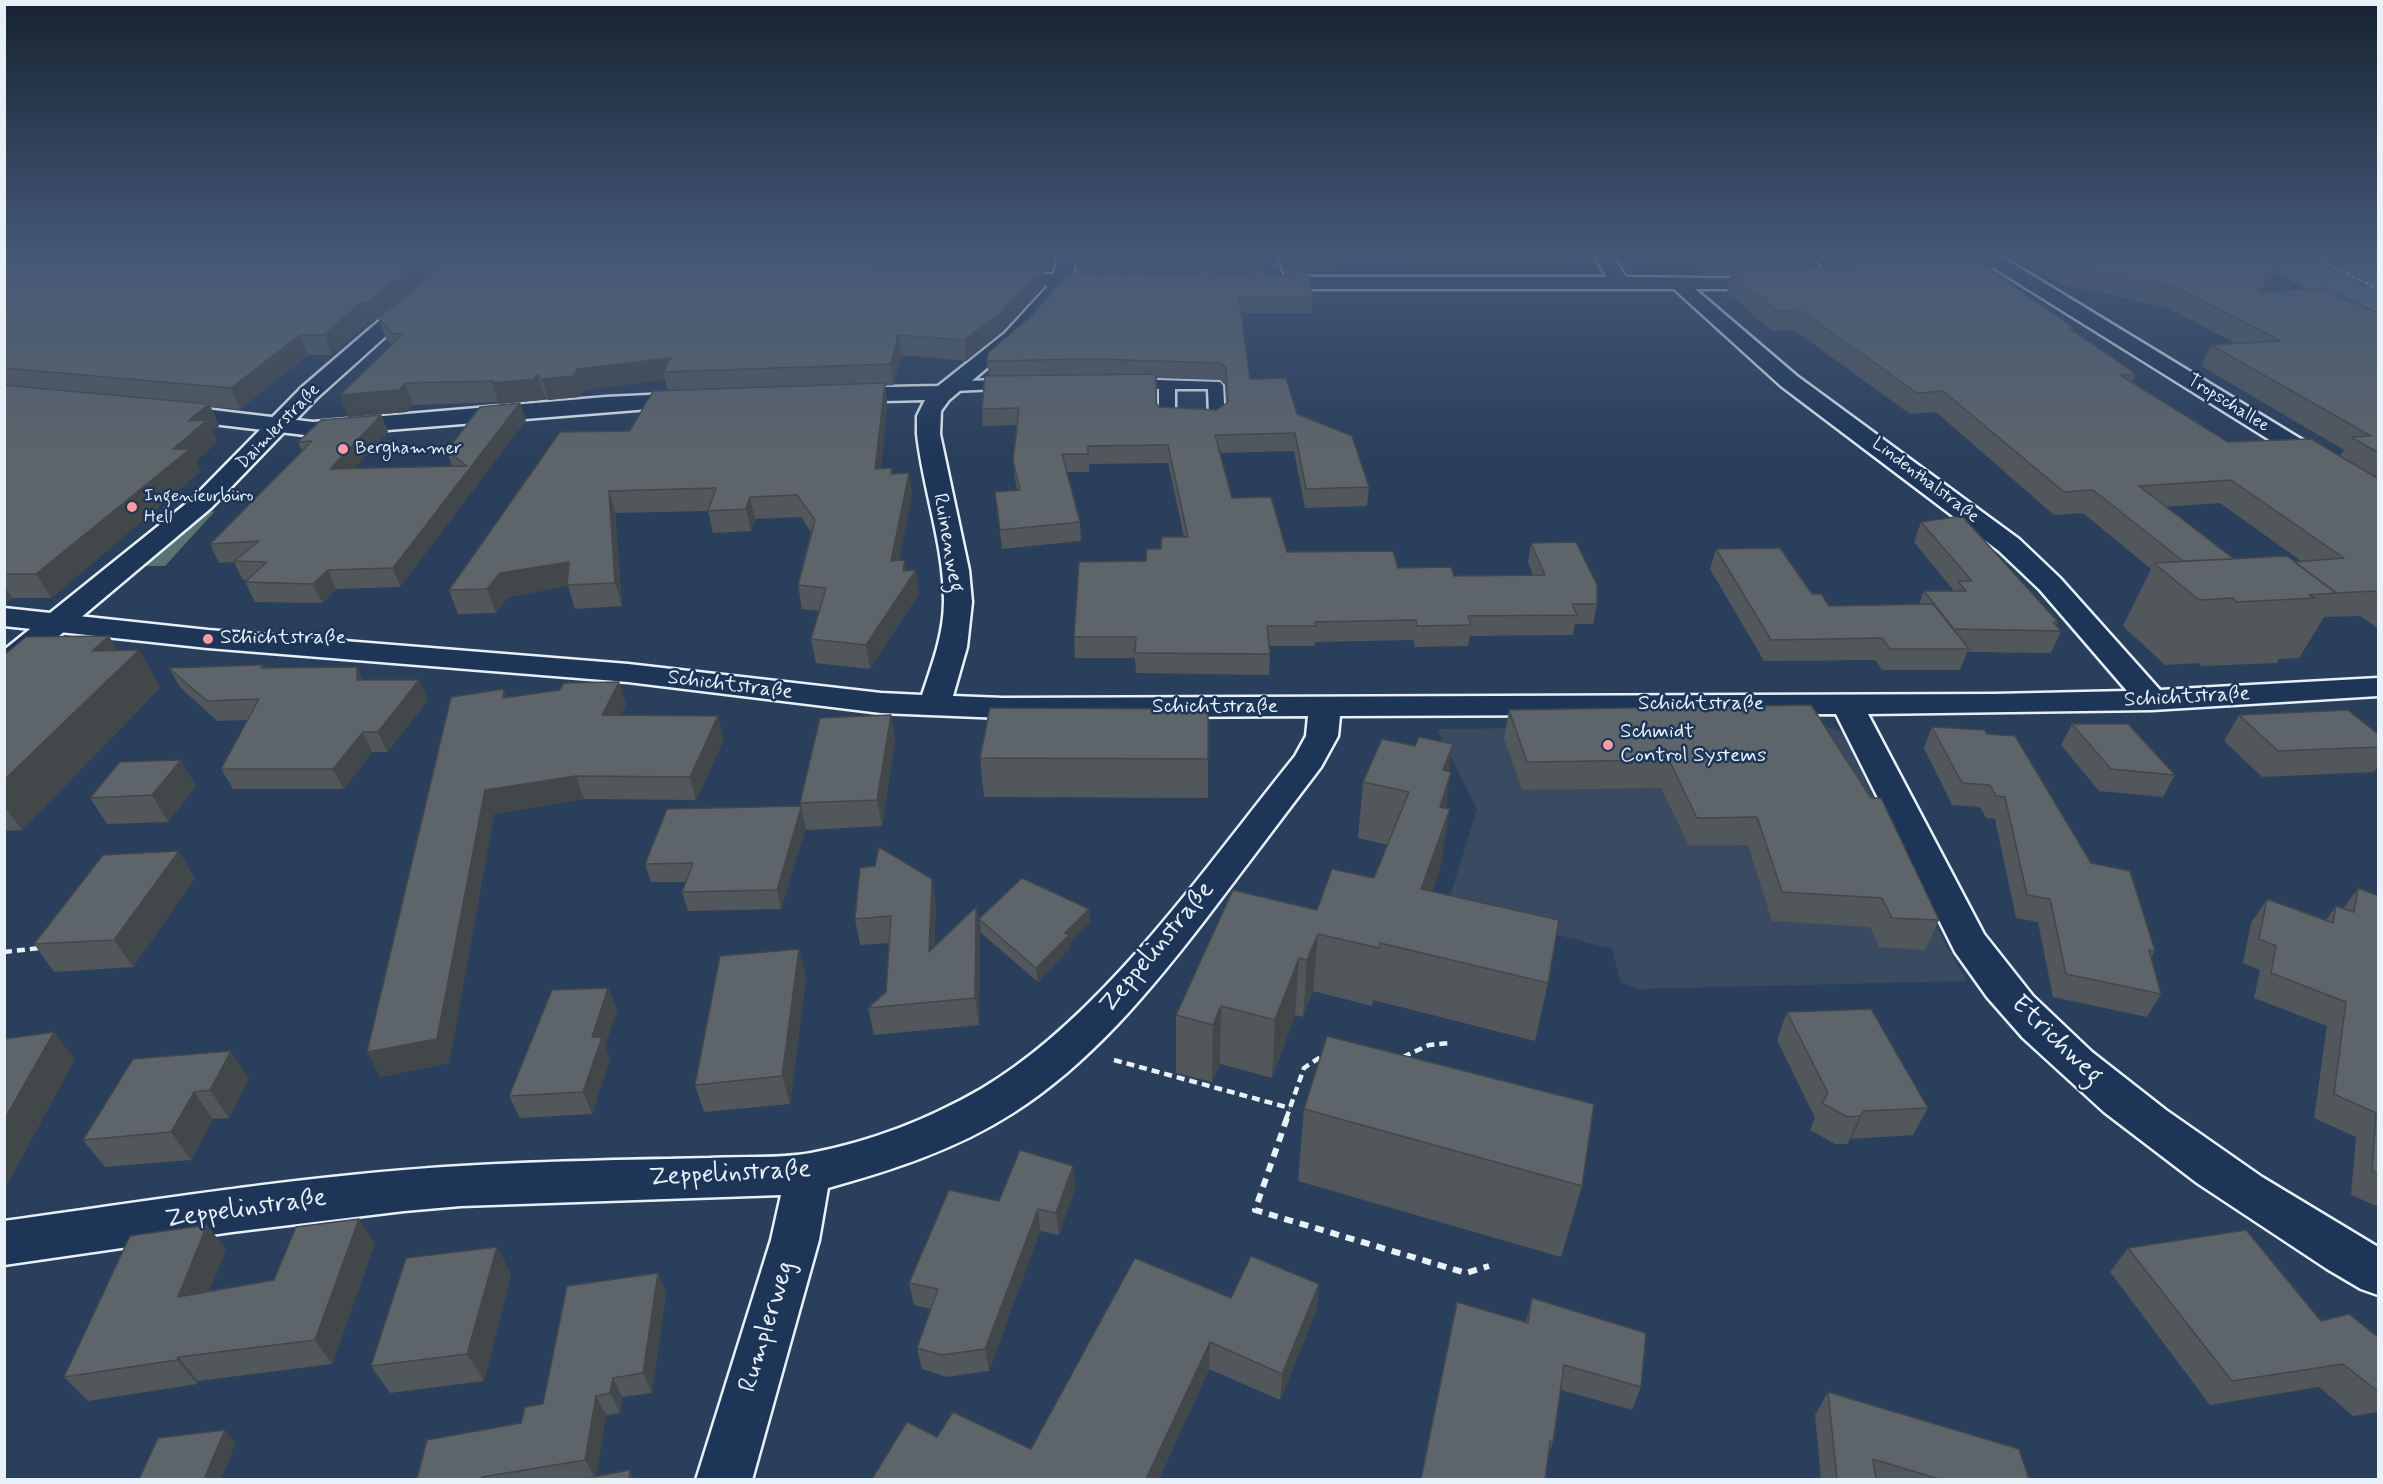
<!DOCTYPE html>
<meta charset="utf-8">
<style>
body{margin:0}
#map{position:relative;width:2383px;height:1484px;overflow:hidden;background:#2a3f5b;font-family:Mynerve,sans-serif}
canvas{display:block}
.frame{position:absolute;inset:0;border:6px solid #e8f1f8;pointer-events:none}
</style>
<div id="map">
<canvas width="2383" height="1484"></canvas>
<div class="frame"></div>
</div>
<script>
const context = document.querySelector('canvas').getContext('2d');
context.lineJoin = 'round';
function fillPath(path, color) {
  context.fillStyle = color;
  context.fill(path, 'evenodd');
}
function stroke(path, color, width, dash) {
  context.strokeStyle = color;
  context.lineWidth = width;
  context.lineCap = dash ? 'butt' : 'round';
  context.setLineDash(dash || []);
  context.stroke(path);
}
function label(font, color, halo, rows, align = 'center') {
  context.font = font + ' Mynerve,sans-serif';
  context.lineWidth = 5;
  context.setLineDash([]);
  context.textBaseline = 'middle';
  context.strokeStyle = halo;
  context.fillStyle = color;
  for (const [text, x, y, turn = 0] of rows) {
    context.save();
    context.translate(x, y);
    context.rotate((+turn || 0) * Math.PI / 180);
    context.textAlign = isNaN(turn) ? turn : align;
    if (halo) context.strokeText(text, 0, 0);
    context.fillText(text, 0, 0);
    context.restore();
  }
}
const built = new Path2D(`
 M1820 725 1842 732 1944 941 1967 981 1640 989 1621 983 1612 949 1447 906 1477 809 1437 729Z`);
const green = new Path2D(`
 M2241 254H2378V327Z
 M215 511 165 566H144L207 513Z`);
const pathFar2 = new Path2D(`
 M2308 254 2378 289`);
const pathFar1 = new Path2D(`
 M4 952 40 948
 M1403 1057 1429 1045 1451 1043
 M1114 1060 1290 1108
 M1286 1119 1304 1068 1325 1054`);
const path = new Path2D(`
 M1287 1118 1255 1210 1466 1273 1489 1266`);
const service = new Path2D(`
 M1794 254H1807L1828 275 1829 278 1828 281H1818Z
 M1126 379 1220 382 1223 385 1225 420 1217 425 1161 423 1159 420V389L1121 387 1118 384 1121 381ZM1175 389H1208L1209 415H1175Z
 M1015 380 1020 382 1023 385 1020 388 953 391 945 386 953 381Z`);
const minor = new Path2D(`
 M390 254H466L463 258 457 259 398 260 392 259Z
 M1058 254H1076L1073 275 1114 277 1117 281 1114 285 1068 286 1053 307 1019 341 949 400 941 411 940 434 969 570 972 602 967 647 953 696 1003 698 1995 694 2127 691 2040 590 1999 551 1781 386 1674 289H1266L1259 287 1256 283 1264 278 1257 254H1275L1283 277H1607L1593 254H1611L1626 277 1780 279 1783 283 1780 287 1773 289H1695L1797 376 2019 539 2060 578 2160 690 2378 678V696L2152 710 1868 714 1984 934 2033 996 2092 1052 2166 1110 2262 1177 2378 1247V1295L2361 1289 2327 1269 2197 1183 2104 1112 2023 1038 1987 997 1955 952 1836 714 1340 716 1338 736 1321 767C1282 818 1244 869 1205 920 1150 991 1090 1064 1013 1113 957 1149 893 1170 828 1188L819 1240 752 1480H696L771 1240 781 1195 461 1206 404 1211 232 1232 4 1265V1221C156 1200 308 1175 461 1166 543 1161 626 1160 709 1158 741 1156 780 1159 811 1153 870 1142 929 1119 981 1089 1103 1017 1206 866 1295 756L1306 736 1308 716 1003 718 881 713 628 682 208 648 4 626V608L208 630 628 664 881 693 922 695C932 665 944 634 944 601 944 545 923 489 917 434V416L925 400 841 402 833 400 830 395 833 390 841 388 938 386 1005 333 1048 286 999 285 992 283 990 279 992 275 1054 274Z
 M1976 254H1997L2378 486V505L2369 502 1994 268 1937 272 1930 270 1928 266 1930 262 1937 260 1978 258Z
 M691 393 699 395 702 400 699 405 313 436 171 419 163 417 159 412 163 407 171 405 313 422 606 397Z`);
const tertiary = new Path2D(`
 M457 254H477L317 398 211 508 15 673 4 675V650L193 498 301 388Z`);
const wall = new Path2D(`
 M4 254H443L372 324 369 321 332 355H308L240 409 211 407 219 426 212 431 217 442 196 461 201 471 51 598H12L4 604Z
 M454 254H1056L1052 272H1043L1044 287 1003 331 966 361 901 355 894 385 885 386 887 404 881 469 893 474 909 473 912 495 899 560 907 571 919 593 870 669 816 663 811 639 819 611 802 609 798 585 811 532 801 517 755 519 751 531 713 533 708 511 615 513 622 606 575 609 568 586 508 597 496 613 458 614 449 590 630 431 668 391 665 380 583 390 579 397 548 400 544 396 541 400 499 404V402L413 405 407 412 348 417 392 345 386 339 379 319Z
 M1075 254H1261V275L1076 272Z
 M1276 254H1335L1334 270H1305L1304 275H1285Z
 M1398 254H1571L1569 262 1401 263Z
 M1642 254H1972L1970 256 2074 328 2073 331 2136 374 2132 382 2228 442 2340 456 2344 450 2201 366 2211 345 2237 344 2168 308 2058 283 2007 254H2275L2273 257 2274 278 2264 292 2379 314V629L2360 616 2324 617 2299 658 2279 659 2277 663 2202 666 2198 663 2165 665 2123 626 2151 569 2083 513 2054 515 1936 412 1910 414 1794 330 1772 331 1727 292 1730 276H1707L1691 262H1647ZM1811 254 1824 267 1807 269ZM2220 503 2301 561 2234 559 2165 507Z
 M1068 273 1313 297 1312 313H1242L1250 379 1297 414 1369 487 1367 506 1305 508 1294 451 1220 453 1232 498 1287 552 1454 576 1533 575 1528 562 1531 543 1597 604 1593 624H1575L1573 635 1470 636 1468 646 1415 647 1413 640 1315 642V646H1269L1270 654 1269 675 1136 673 1135 658H1075L1074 637 1146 561 1161 549 1184 537 1168 463 1089 464V472H1067L1080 522 1081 541 1002 549 995 492 1017 490 1015 479 1013 461 1017 425 983 426 982 409 989 376 987 361 1030 317ZM1157 378 1220 380 1225 385 1226 403 1217 410 1159 407 1157 403Z
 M381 415 388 432 354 468 452 466 447 451 526 420 400 587 336 589 322 603 255 602 245 582 248 580H243L234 562 219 563 210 544 302 451 298 442Z
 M1921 522 2058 622 2056 625 2061 631 2051 653 1967 652 1960 670H1882L1875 660 1764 661 1710 569 1716 549 1812 594 1829 606 1919 605 1924 591H1954L1914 542Z
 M109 636 117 651 139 650 160 688 22 830 4 831V655Z
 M357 667 363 680 428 700 387 752H372L344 789H233L221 769 248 720 217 721 180 687 169 668Z
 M508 698 626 704 620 715 724 739 696 800 584 799 494 814 449 1063 380 1077Z
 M1811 705 1939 920 1925 950 1879 947 1870 927 1772 921 1748 845 1689 846 1661 788 1522 790 1504 738 1509 710Z
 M891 715 895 740 882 826 806 830V827L781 909 688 911 682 892 686 882H651L645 864 801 806 800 803Z
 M2239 715 2379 735V765L2374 772 2262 777 2224 741Z
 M2072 724 2175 775 2163 797 2099 791 2061 745Z
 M1932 727 1987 734 2091 863 2155 951 2151 958 2161 994 2147 1017 2053 997 2038 922 2016 918 1995 819 1986 818 1980 807 1952 805 1924 748Z
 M980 758 1208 759V798L984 797Z
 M181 760 196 786 168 822 107 824 90 798Z
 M1449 772 1441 865 1432 892 1548 983 1535 1041 1373 1000 1372 1006 1313 991 1303 1017 1295 1015 1272 1078 1220 1064 1212 1082 1176 1073V1015L1317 910 1374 878 1388 845 1358 838 1363 782Z
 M195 878 133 967 54 972 34 944Z
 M2358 888 2379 896V1207L2351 1195 2356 1137 2314 1118 2327 1026 2254 998 2260 970 2243 963 2251 923 2267 899 2326 920 2336 906 2343 909Z
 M936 905 934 946 976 907 980 934 979 1025 874 1035 868 1008 886 992 889 943 860 945 855 919Z
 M1089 909 1090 922 1070 943V948L1038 982 981 933 979 919Z
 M806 976 790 1104 704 1112 695 1085Z
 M608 988 617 1010 605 1046 610 1059 592 1114 520 1118 509 1096Z
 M1787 1012 1928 1108 1913 1135 1851 1139 1847 1144H1835L1810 1130 1815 1118 1777 1040Z
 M133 1059 249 1078 229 1118 213 1119 191 1160 105 1167 83 1140Z
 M1304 1109 1582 1186 1561 1257 1298 1181Z
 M1073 1166 1075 1188 1059 1235 1040 1231 989 1371 946 1377 922 1369 917 1348 931 1309 914 1305 909 1283 999 1201Z
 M375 1243 332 1364 198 1381 197 1384 88 1401 64 1377 226 1249 209 1291 274 1280Z
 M497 1247 511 1274 484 1381 390 1393 371 1366Z
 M2128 1248 2321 1321 2379 1338V1412L2353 1416 2319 1387 2210 1405 2110 1272Z
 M658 1273 666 1293 652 1393 622 1397 620 1413 606 1415 596 1477 634 1479H417L521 1423 543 1404Z
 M1319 1284 1316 1311 1280 1400 1209 1369 1159 1479H872L937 1437 1031 1449 1231 1298Z
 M1532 1298 1641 1387 1632 1410 1561 1390 1553 1442 1548 1456 1526 1322Z
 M1828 1392 2029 1479H1821L1815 1415Z`);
const shadedWall = new Path2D(`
 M426 254H443L445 261 372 324 365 305Z
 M1051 254H1056L1052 272Z
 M1793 254H1811L1806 271 1753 276 1758 257Z
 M1830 254H1972L1970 257 1826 269Z
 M2283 260 2274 278 2249 312 2258 292Z
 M1043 268 1044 287 1003 331 966 361 964 340Z
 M362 302 369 321 332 355 324 335Z
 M300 335 308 355 240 409 231 388Z
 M898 335 901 355 894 385 891 364Z
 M671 358 663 372 665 380 583 390 579 397 548 400 542 379 577 369Z
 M537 375 544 396 541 400 499 404 492 383Z
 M405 383 413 405 407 412 348 417 340 395Z
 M885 383 887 404 879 491 875 469Z
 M520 403 526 420 400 587 393 568Z
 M209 404 219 426 212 431 217 442 196 461 201 471 51 598 36 574 173 449 188 421Z
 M381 415 388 432 337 487 330 469Z
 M909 473 912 495 894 584 891 561Z
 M609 491 615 513 622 606 615 583Z
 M750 497 755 519 751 531 746 509Z
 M905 560 908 581 916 570 919 593 870 669 866 645 903 571Z
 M569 562 568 586 508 597 496 613 487 589 500 573Z
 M328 570 336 589 322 603 313 584Z
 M4 586 12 598 4 604Z
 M109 636 125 664 139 650 160 688 22 830 4 806V780L92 651Z
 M357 667 366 687 357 680Z
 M419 680 428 700 387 752 378 732Z
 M619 682 626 704 609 738 602 715Z
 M504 689 513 711 503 698Z
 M891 715 895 740 882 826 877 800Z
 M718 716 724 739 696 800 690 777Z
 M363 732 372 752 344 789 333 769Z
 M1453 744 1448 782 1451 772 1442 828 1450 809 1441 865 1413 946 1421 889 1443 770Z
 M181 760 196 786 168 822 152 795Z
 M576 776 584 799 494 814 449 1063 380 1077 367 1052 485 790Z
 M801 808 806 827 781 909 777 890Z
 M179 851 195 878 133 967 114 940Z
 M932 879 936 905 933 978 929 952Z
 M976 907 980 934 979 1025 975 998Z
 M1089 909 1090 922 1070 943V948L1038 982 1036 968 1065 933Z
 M1318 934 1313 991 1303 1017 1307 960Z
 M799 949 806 976 790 1104 782 1076Z
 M1299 958 1295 1015 1272 1078 1275 1020Z
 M608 988 617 1010 605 1046 610 1059 592 1114 583 1092 592 1037Z
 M1221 1006 1220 1064 1212 1082 1213 1025Z
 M54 1032 75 1059 9 1182 4 1183V1120Z
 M231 1051 249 1078 229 1118 210 1090Z
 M194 1092 213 1119 191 1160 171 1132Z
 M1864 1111 1851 1139 1847 1144 1860 1116Z
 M1073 1166 1075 1188 1059 1235 1056 1213Z
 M1038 1209 1040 1231 989 1371 985 1349Z
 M359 1219 375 1243 332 1364 315 1340Z
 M207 1225 226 1249 198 1321 178 1297Z
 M497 1247 511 1274 484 1381 467 1354Z
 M658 1273 666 1293 652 1393 643 1373Z
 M1319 1284 1316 1311 1280 1400 1282 1374Z
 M1210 1342 1209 1369 1159 1479H1146Z
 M178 1357 198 1381 197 1384 177 1360Z
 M613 1378 622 1397 620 1413 610 1393Z
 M596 1396 606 1415 596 1479 585 1460Z
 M225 1430 236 1443 221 1479H204Z
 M630 1470 634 1479H629Z`);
const building = new Path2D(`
 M4 254H426L365 305 362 302 324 335H300L231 388 4 368Z
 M454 254H690L848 265 1043 268 1002 312 964 340 898 335 891 364 663 372 671 358 577 369 573 376 542 379 537 375 534 379 492 383 494 381 405 383 399 390 340 395 403 334H393L379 319Z
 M1106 254H1261L1262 256Z
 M1284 254H1305V256H1285Z
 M1707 254H1797L1758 257H1711Z
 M2046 254H2274L2271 257 2283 260 2258 292 2324 288 2379 314V453L2351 437 2371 436 2211 345 2281 341 2177 288 2066 265Z
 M1969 255 2074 328H2069L2136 374 2120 375 2228 442 2311 439 2379 479V594L2375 591 2336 593 2294 562 2344 558 2231 480 2139 486 2234 559 2183 561 2093 490 2064 492 1943 391 1917 393 1800 310 1777 311 1731 273H1758Z
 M1068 273 1309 276 1313 297 1239 298 1250 379 1286 378 1297 414 1352 436 1369 487 1306 489 1295 433 1215 435 1232 498 1271 497 1287 552 1393 551 1398 568 1451 567 1454 576 1545 575 1531 543 1576 542 1597 585V604H1572L1577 615 1468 616 1471 625 1417 626 1416 620 1315 622 1316 626H1267L1270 654 1135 653 1136 637H1074L1079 562 1146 561 1147 549H1161L1162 537H1188L1168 445 1088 446V454H1062L1080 522 1000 530 995 492 1020 490 1013 461 1019 408 982 409 985 376 1156 374V403L1159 407 1217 410 1228 402 1226 368 1220 363 1092 359 987 361 988 353 1030 317Z
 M885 383 875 469 892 468 891 474 909 473 891 561 905 560 903 571 916 570 866 645 811 639 826 588 798 585 815 520 797 495 750 497 746 509 708 511 716 488 609 491 615 583 567 585 569 562 500 573 487 589 449 590 560 432 630 431 653 391Z
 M4 385 209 404 188 421 207 420 173 449H190L36 574H4Z
 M520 403 393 568 328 570 313 584 245 582 267 562 234 561 259 541 210 544 312 441 298 442 321 420 381 415 330 469 467 466 447 451 480 407Z
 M1962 516 2058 622H2053L2061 631 1954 629 1924 591H1966L1958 581H1972L1921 522Z
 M1780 548 1812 594H1821L1829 606 1933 604 1969 649H1890L1882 638 1771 640 1716 549Z
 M2287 556 2337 593 2309 595 2315 598 2237 602 2233 598 2199 600 2154 563Z
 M109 636 92 651 139 650 4 780V655L26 637Z
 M264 665 261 668 357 667V680H419L378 732H363L333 769H221L259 699 207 701 169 668Z
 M619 682 602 715 718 716 690 777 576 776 485 790 437 1039 367 1052 451 697 504 689 503 698 560 690 564 683Z
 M1811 705 1871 798H1881L1939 920 1892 918 1882 898 1782 892 1757 817 1697 818 1669 760 1527 762 1509 710Z
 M990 708 1208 709V759L980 758Z
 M2348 710 2379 735V747L2278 751 2239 715Z
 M891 715 877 800 800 803 820 718Z
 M2072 724H2128L2175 775 2111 769Z
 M1932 727 1984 730 1987 734 2015 736 2091 863 2130 871 2155 951 2149 950 2161 994 2066 974 2050 899 2027 895 2005 797 1996 796 1990 785 1962 783Z
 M1419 737 1453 744 1443 770 1451 772 1440 807 1450 809 1421 889 1559 920 1548 983 1380 943 1379 948 1318 934 1307 960 1299 958 1275 1020 1221 1006 1213 1025 1176 1015 1233 890 1317 910 1332 869 1374 878 1409 792 1363 782 1382 739 1415 746Z
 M181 760 152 795 90 798 120 762Z
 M801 806V808L777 890 682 892 693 863 645 864 667 809Z
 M879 847 932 879 929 952 976 907 975 998 868 1008 886 992 891 916 855 919 860 868 875 866Z
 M179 851 114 940 34 944 103 855Z
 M1022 878 1089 909 1065 933 1069 935 1036 968 979 919Z
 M2358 888 2379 896V1174L2372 1171 2376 1113 2334 1094 2346 1002 2271 973 2276 946 2259 939 2267 899 2333 923 2336 906 2354 912Z
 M799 949 782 1076 695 1085 720 956Z
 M608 988 592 1037H602L583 1092 509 1096 552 990Z
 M1871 1009 1928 1108 1864 1111 1860 1116 1847 1117 1822 1103 1828 1093 1787 1012Z
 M54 1032 4 1120V1039Z
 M1327 1036 1594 1104 1582 1186 1304 1109Z
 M231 1051 210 1090 194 1092 171 1132 83 1140 133 1059Z
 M1020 1150 1073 1166 1056 1213 1038 1209 985 1349 942 1355 917 1348 938 1289 909 1283 949 1190 999 1201Z
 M359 1219 315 1340 178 1357 177 1360 64 1377 130 1236 207 1225 178 1297 274 1280 296 1227Z
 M2246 1230 2321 1321 2349 1314 2379 1338V1392L2343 1364 2232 1381 2128 1248Z
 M497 1247 467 1354 371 1366 406 1258Z
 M1251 1256 1319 1284 1282 1374 1210 1342 1146 1479H872L907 1422 937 1437 953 1412 1031 1449 1135 1258 1231 1298Z
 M658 1273 643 1373 613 1378 610 1393 596 1396 585 1460 482 1477V1479H417L427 1440 521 1423 525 1407 543 1404 567 1286Z
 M1532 1298 1646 1333 1641 1387 1564 1365 1553 1442 1550 1441 1545 1479H1421L1457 1302 1528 1323Z
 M1828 1392 2019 1449 2029 1479H1939L1873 1459 1876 1479H1837Z
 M225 1430 204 1479H139L158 1438Z
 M630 1470 629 1479H583Z`);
const markers = [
 [343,449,6,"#ff9aa2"],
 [132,507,6,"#ff9aa2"],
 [208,639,6,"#ff9aa2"],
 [1608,745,6,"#ff9aa2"]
];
const farStreetnames = [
 ["Tropschallee",2228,404,32],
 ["Daimlerstraße",279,427,-46],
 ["Lindenthalstraße",1925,481,37]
];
const farPoinames = [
 ["Berghammer",355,449],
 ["Ingenieurbüro",144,497],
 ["Hell",144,518]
];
const streetNames = [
 ["Ruinenweg",947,543,80],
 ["Schichtstraße",730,686,7],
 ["Schichtstraße",2187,698,-3],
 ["Schichtstraße",1701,705],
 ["Schichtstraße",1215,708]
];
const poiNames = [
 ["Schichtstraße",220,639],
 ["Schmidt",1620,733],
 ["Control Systems",1620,757]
];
const nearStreetnames = [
 ["Zeppelinstraße",1158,948,-50],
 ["Etrichweg",2056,1041,44],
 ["Zeppelinstraße",730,1175,-3],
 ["Zeppelinstraße",246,1210,-8],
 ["Rumplerweg",768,1327,-73]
];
fillPath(built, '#3a4a60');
fillPath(green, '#567473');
stroke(service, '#e8f1f8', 5);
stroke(minor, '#e8f1f8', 5);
stroke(tertiary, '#e8f1f8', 5);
stroke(pathFar2, '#e8f1f8', 2, [4, 3]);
stroke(pathFar1, '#e8f1f8', 4.5, [8, 5]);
stroke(path, '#e8f1f8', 6, [9, 7]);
fillPath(service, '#1d3557');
fillPath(minor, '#1d3557');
fillPath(tertiary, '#1d3557');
fillPath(wall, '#51575b');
fillPath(shadedWall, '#42474a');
fillPath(building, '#5e656a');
stroke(building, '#42474a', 1.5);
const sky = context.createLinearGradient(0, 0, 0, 462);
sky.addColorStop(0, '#172332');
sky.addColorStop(0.55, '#445877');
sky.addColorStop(1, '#44587700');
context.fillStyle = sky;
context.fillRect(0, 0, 2383, 462);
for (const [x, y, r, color] of markers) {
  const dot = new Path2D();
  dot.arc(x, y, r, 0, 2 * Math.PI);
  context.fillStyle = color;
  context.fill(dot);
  stroke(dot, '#1d3557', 2);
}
label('18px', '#e8f1f8', '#1d3557', farStreetnames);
label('18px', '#e8f1f8', '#1d3557', farPoinames, 'left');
label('21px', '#e8f1f8', '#1d3557', streetNames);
label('21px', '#e8f1f8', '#1d3557', poiNames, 'left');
label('26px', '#e8f1f8', '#1d3557', nearStreetnames);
</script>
